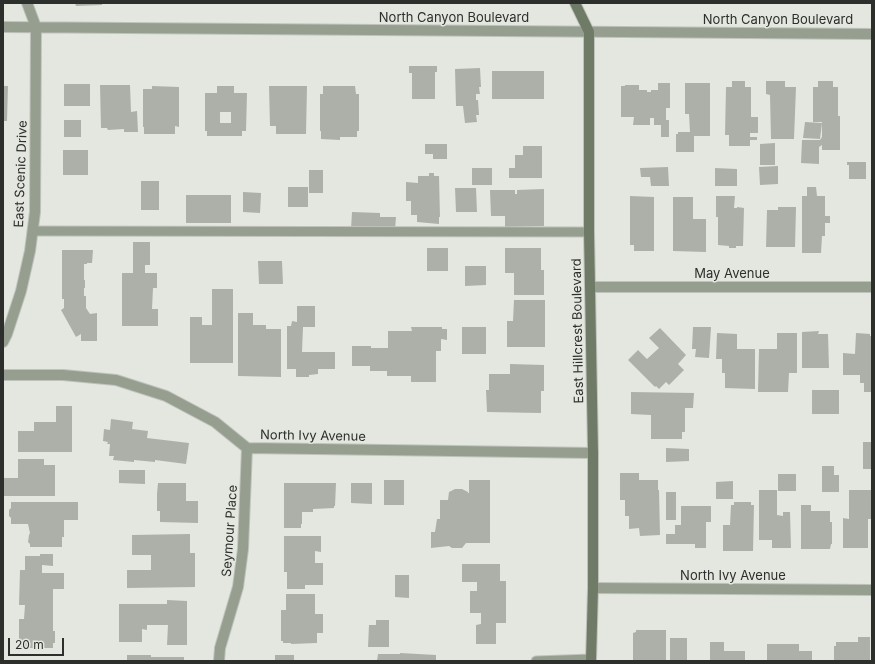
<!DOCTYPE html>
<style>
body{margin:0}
#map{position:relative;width:875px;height:664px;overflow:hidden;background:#e3e7df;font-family:Inter,sans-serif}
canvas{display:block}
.frame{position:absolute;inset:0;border:4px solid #2d2f2c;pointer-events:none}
.scale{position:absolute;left:8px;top:638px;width:56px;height:18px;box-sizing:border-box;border:2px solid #2d2f2c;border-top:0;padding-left:5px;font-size:12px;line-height:14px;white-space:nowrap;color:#2d2f2c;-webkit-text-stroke:3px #e3e7df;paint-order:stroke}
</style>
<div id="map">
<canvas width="875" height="664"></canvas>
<div class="frame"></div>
<div class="scale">20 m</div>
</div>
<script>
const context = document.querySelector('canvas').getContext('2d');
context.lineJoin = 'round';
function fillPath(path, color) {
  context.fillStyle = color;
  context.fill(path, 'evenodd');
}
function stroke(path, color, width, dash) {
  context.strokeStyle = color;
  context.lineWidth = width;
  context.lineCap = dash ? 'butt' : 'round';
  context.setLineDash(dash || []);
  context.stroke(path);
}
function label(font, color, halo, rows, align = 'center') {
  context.font = font + ' Inter,sans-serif';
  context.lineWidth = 3;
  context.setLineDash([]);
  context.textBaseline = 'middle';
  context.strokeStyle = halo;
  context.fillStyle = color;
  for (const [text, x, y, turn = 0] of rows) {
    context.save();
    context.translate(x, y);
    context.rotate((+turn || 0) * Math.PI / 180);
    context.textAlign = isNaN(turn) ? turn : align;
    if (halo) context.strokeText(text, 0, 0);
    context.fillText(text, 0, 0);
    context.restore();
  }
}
const building = new Path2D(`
 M75 3H102V5L76 6Z
 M409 66H437V72H435V99H412V73H409Z
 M480 68 481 87H479L480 94H476V100H478L479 115H476L477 122 465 123 463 106H456L455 69Z
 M492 71H544V99H492Z
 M732 81H745V87H751V117H758V133H750V137H757V140H750V146H729V135H725L726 87H732Z
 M766 81H785V87H796L794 139H771L770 95 766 94Z
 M818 81H833V87H838V116H840V150H822V145L819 147V164L801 163 802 140H820L822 137V122H813V87H818Z
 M658 83H670V108H666V120H669V137H661V125H654V118H650V125H633L634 117H621V86H625V85H639V90H647V92H651V90H658Z
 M685 83H710V136H694V152H676V134H678V132H690L689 114H685Z
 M64 84H90V106H64Z
 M100 85H130L131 112 137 111 138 132H124V129L108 130 107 128H101Z
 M3 86H8L7 121H3Z
 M152 86 179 87V127L175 126V134H144V127H143V89H152Z
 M217 86H234V93H247L246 131H242V136H207V131H205V93H217ZM220 112H231V123H220Z
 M269 86H307L306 134H276V126H270Z
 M323 86H355L356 94H359V131H357V137H340V140L321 139V131H320V94H323Z
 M64 120H81V137H64Z
 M805 122 822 123 820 139 803 138Z
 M775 143V165H760V144Z
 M425 144H447V159H433V154H425Z
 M523 146H542V178H509V168H515V155H523Z
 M63 150H88V175H63Z
 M847 162H866V179H849V165H847Z
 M778 166V184L760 185 759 167Z
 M668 167 669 186H651L650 177H641L640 168Z
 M472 168H492V185H472Z
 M715 168 737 169V186H715Z
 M309 170H323V193H309Z
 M429 173H434V176H439L440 217H439V224L417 222V215H411V201H406V182L418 183V176H429Z
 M141 181H159V210H141Z
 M288 187H308V207H288Z
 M807 187H816L817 196H825V216H830V223H825V236H822L821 253H802V196H807Z
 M455 188H476L477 212H456Z
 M544 189V226L505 227V216H491L490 190H515V194H517V190Z
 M243 192 261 193 260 213 243 212Z
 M186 195H231V223H186Z
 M630 196 654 197V251H634V245H630Z
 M716 196H735L734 208H737V207L744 208 743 246H736V248H729V246L718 245V217H716Z
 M673 197H693V219H706V252L673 251Z
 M778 207H796L795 247H766L767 210H778Z
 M352 212 380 213V217H396L395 230 351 229Z
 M133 242H150V265H145V273H157V288H153L152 309H158V326H122V273H133Z
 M427 248H448V271H427Z
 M505 248H541V270H544V295H514V273H505Z
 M62 250H93L92 263H87V264H84V280H85V288H84V296H86V308L90 314 97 313V341H81V334L76 337 61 310 64 308V299H62Z
 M258 261H282L283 284H259Z
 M465 266H486V285L465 286Z
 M212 289H233V363H190V317H202V325H212Z
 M514 300H545V347H507V321H513Z
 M297 306H315V327H303L302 352H335V369H318V374L309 375V377H296V369H287V326H291L292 321 297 322Z
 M238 313H253V325H266V329H281V377L238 376Z
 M411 327H442V329H447V340L441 339V351H436V382H411V376H387V371H370V366H352V346H371V348H388V331H412Z
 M462 327H486V354H462Z
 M693 327H711L709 358 695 357 696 349H692Z
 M660 328 686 355 678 364 684 370 669 385 666 382 659 389 656 386 655 387 628 360 638 350 647 359 659 348 649 338Z
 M819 331 818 334H828L829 368H802V332Z
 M717 333 737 334V349H755V389L725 388V373H722V359H716Z
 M777 333H797V373H789L788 392H758L759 349H777Z
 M856 333 870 334V336H872V392H864V383H860V375H843V353L855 354Z
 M510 364 544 365V391H541V413L487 412 486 390H489V374H510Z
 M812 390H839V414H812Z
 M631 392 694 393 693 408H685V432H682V439H651V415L631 414Z
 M56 406H72V452H18V431H34V422H56Z
 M111 419 133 422 132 429 148 431 147 438 189 443 186 464 155 460V462L134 460V462L113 460 114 456H109L110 444H107L108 442 103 441 104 429 110 430Z
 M863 442H872V469H863Z
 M666 448 689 449V461L666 462Z
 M18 459H44V465H55V496H3V478H18Z
 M822 466H834V475H839V492H822Z
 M119 470H145V484L119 483Z
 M620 473H639V480H658V490H659L660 535 640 536 639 528 629 529V516H625V500H620Z
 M778 474H796V491H778Z
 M384 480H404V505H384Z
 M469 480H490V543H466L462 548H452L449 546 431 548V532H435L437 519H440V500H448L449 492 455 489H462L468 492V493H469Z
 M733 481V499H716V482Z
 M158 483H186V501H198V523L160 522V511H157V494Z
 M284 483H336L335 506H334V508L313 509V512H302V524H301V528H284Z
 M351 483H372V504L351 503Z
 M759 490H777V515L783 516V512H790L791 548H772V540H759Z
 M849 490H872V519H868V548H843V518L849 519Z
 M666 492H676V520H666Z
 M11 502H78V520H64V537H62V547H30V544L28 542 29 535 30 533 28 524H11V518L9 516V510L11 508Z
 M734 502H751V505H754L753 551H723V525H730L731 505H734Z
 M801 505H811V511H830V522H832V544H831L830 549H801Z
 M681 506H711V522H706V548H695V544H666V534H675V525H681Z
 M190 534V553H195V587L127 588V570H151V555H132V535Z
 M284 536H321V552L315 551V563H323V585H305V589H287V572H284Z
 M40 554H53V566L42 565V573H64V589H53V631H55V643H53V648H19V619H24L25 605H19L20 570H25V556H40Z
 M462 564H500V581H506V623H496V644H476V625L481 624V613H470V591H477V582H462Z
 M395 575H409V598L395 597Z
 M286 594H315V614H323V633H317V643L291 644V643H283V641H281V610H286Z
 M167 600 187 601V645H167L168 625H147V630L142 629V642H119V604H167Z
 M376 620H389V647H368L369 625H376Z
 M636 630H666V661H633V633L636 632Z
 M858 637H870V661H834V646H836V642H858Z
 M670 638H687V661H670Z
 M710 642H724V651H745V661H710Z
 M767 644H799V651H812V661H767Z
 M400 653 436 655V661H377L378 654H400Z
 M127 655H151V657H184V661H127Z
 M275 655H294V661H275Z`);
const lane = new Path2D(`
 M33 231 589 232
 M536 661 591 659`);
const street = new Path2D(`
 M3 27 872 34
 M591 287H872
 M3 342 7 334 21 291 30 251 35 212 36 27 27 3
 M3 375H63L116 380 166 396 215 422 247 448 593 453
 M593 588 872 590
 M219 661 220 648 238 587 243 549 247 448`);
const secondary = new Path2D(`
 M575 3 589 32V232L593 453V588L591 661`);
const streetNames = [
 ["North Canyon Boulevard",454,18],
 ["North Canyon Boulevard",778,20],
 ["East Scenic Drive",21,174,-88],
 ["May Avenue",732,274],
 ["East Hillcrest Boulevard",578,331,-91],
 ["North Ivy Avenue",313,436,1],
 ["Seymour Place",230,531,-86],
 ["North Ivy Avenue",733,576]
];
fillPath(building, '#acb0a9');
stroke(lane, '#bfc2bb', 11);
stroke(street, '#bfc2bb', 12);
stroke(secondary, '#bfc2bb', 12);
stroke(lane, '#959e8f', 9);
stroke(street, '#959e8f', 10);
stroke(secondary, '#6f7b66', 10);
label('13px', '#2d2f2c', '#e3e7df', streetNames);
</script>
